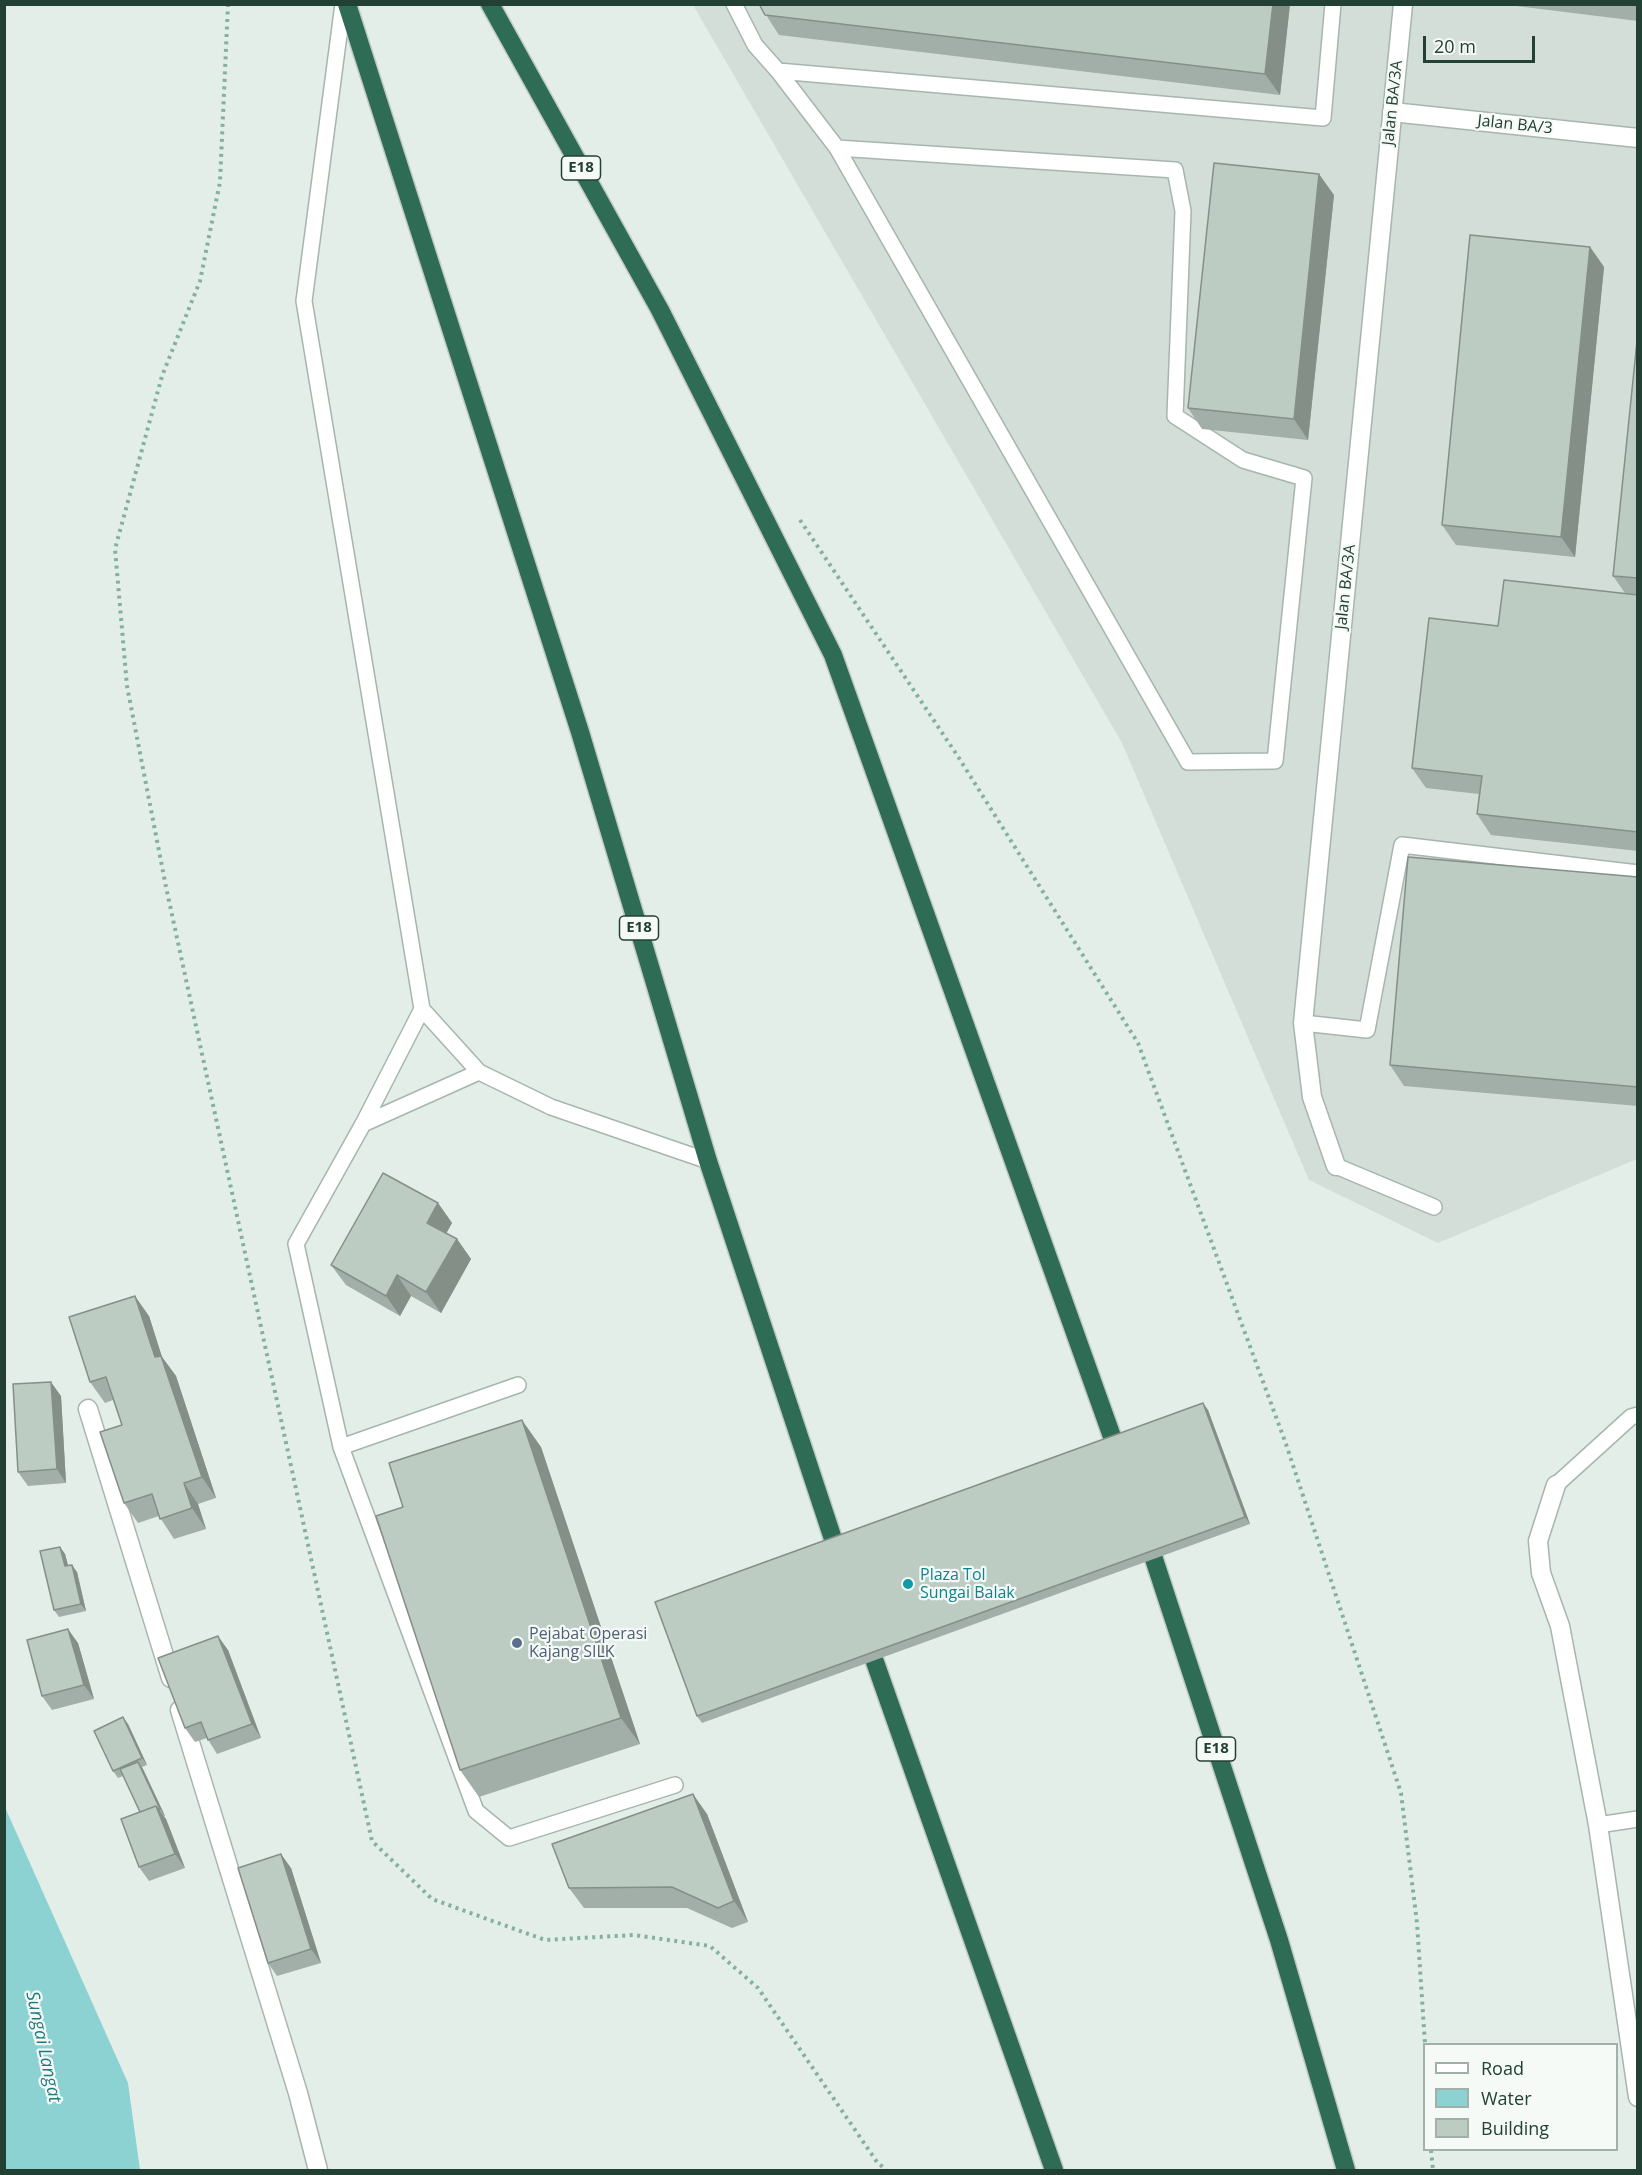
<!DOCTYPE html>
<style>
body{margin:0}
#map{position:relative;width:1642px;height:2175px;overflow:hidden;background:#e4eee8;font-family:"Open Sans",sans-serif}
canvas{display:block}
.frame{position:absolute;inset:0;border:6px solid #234034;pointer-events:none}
.legend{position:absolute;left:1423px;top:2043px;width:195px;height:108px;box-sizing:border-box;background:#f5faf7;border:2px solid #a1b0a9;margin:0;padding:8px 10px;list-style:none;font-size:18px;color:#234034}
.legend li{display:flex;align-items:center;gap:12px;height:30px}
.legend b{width:30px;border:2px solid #a1b0a9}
.scale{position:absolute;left:1423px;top:36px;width:112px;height:27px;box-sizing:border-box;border:3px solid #234034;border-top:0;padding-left:8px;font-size:18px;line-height:21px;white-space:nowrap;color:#234034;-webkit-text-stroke:4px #f5faf7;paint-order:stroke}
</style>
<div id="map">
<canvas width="1642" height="2175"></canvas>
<div class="frame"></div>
<ul class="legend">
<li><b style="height:8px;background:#fff"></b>Road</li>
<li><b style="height:16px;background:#8cd2d3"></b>Water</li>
<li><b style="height:16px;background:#bcccc3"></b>Building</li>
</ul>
<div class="scale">20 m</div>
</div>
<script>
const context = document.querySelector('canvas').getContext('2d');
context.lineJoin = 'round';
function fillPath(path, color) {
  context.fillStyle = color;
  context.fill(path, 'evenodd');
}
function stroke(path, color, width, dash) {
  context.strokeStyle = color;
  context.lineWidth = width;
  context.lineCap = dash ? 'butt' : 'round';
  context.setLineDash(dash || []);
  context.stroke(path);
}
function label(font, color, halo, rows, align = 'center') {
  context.font = font + ' "Open Sans",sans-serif';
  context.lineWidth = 4.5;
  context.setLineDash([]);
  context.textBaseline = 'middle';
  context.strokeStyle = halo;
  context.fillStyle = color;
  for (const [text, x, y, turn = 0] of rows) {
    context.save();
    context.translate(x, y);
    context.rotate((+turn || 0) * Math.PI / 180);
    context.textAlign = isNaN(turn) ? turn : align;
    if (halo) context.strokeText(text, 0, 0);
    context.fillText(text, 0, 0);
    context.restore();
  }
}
const built = new Path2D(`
 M693 5H1637V1159L1438 1243 1309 1180 1122 743Z`);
const water = new Path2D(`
 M4 1805 128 2083 140 2170H5Z`);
const path = new Path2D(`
 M228 4 220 182 200 281 162 376 115 549 127 686 166 887 372 1841 432 1899 545 1940 634 1935 710 1946 758 1988 877 2162 886 2170
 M800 520 957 755 1138 1043 1286 1444 1401 1793 1417 1923 1425 2044
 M1431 2150 1433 2170`);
const lane = new Path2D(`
 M343 4 304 301 422 1009 479 1072 551 1107 708 1161
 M734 4 755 45 778 71 1323 118 1333 4
 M778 71 837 148 1188 762 1275 761 1304 478 1243 460 1175 416 1183 211 1175 170 837 148
 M422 1009 363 1124 296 1244 341 1447 476 1811 509 1838 675 1785
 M1303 1023 1367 1030 1402 845 1638 873
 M363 1124 479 1072
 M1336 1166 1434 1207
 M341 1447 518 1385
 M1556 1485 1631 1417 1638 1415
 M1598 1825 1638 1819`);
const street = new Path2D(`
 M1392 112 1638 138
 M1336 1166 1312 1097 1303 1023 1403 4
 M88 1409 171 1678
 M1556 1485 1538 1541 1541 1573 1560 1626 1598 1825 1638 2097
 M180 1710 298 2093 318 2170`);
const highway = new Path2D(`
 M347 4 580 732 708 1161 835 1545
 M490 4 660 310 833 655 1115 1445
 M1154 1559 1279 1940 1346 2170
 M875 1662 1054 2170`);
const wall = new Path2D(`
 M759 4H1290L1280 95 779 35Z
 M1500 4H1638V21Z
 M1334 195 1308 440 1202 429 1188 408Z
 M1590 247 1604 267 1575 557 1456 545 1442 525Z
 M1638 331V851L1491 835 1477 814 1479 794 1426 788 1412 768 1498 626 1625 593 1613 576Z
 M1638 877V1106L1404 1086 1390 1065Z
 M438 1203 452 1223 446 1233 457 1239 471 1259 441 1313 411 1296 400 1316 346 1285 331 1265Z
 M149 1316 162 1357 176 1376 216 1498 198 1504 206 1529 174 1539 159 1516 138 1523 124 1503 122 1425 113 1400 105 1403 90 1382Z
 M61 1396 66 1483 28 1486 18 1472Z
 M1203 1403 1208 1410 1250 1524 702 1723 697 1716Z
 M541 1447 640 1744 479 1797 460 1770 403 1507Z
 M60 1547 65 1554 68 1565 77 1572 86 1611 59 1617 54 1610Z
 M78 1643 94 1699 52 1710 42 1696Z
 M228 1650 261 1738 217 1754 207 1738 195 1742 185 1728Z
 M128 1724 147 1765 142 1767 165 1816 164 1817 166 1819 185 1868 149 1881 139 1867 140 1812 123 1776 118 1778 113 1771Z
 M707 1814 748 1922 732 1928 687 1908H584L569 1888Z
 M291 1868 321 1963 277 1976 268 1963Z`);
const shadedWall = new Path2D(`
 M1273 4H1290L1280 95 1265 74Z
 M1319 174 1334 195 1308 440 1294 419Z
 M1590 247 1604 267 1575 557 1561 537Z
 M438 1203 452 1223 441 1243 427 1223Z
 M457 1239 471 1259 441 1313 426 1292Z
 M397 1275 411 1296 400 1316 386 1296Z
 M135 1296 149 1316 162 1357 176 1376 216 1498 202 1477 155 1357Z
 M51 1382 61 1396 66 1483 57 1469Z
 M1203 1403 1208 1410 1250 1524 1245 1517Z
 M522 1420 541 1447 640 1744 621 1718Z
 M184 1483 198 1504 206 1529 192 1508Z
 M60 1547 65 1554 70 1573 65 1566Z
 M72 1565 77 1572 86 1611 81 1604Z
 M68 1629 78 1643 94 1699 84 1685Z
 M218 1636 228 1650 261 1738 252 1724Z
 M123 1717 128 1724 147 1765 142 1758Z
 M138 1762 143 1769 165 1816 160 1809Z
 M693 1794 707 1814 748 1922 734 1901Z
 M156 1806 166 1819 185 1868 175 1854Z
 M281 1854 291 1868 321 1963 311 1949Z`);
const building = new Path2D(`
 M759 4H1273L1265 74 765 15Z
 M1214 163 1319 174 1294 419 1188 408Z
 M1470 235 1590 247 1561 537 1442 525Z
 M1638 331V578L1613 576Z
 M1504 580 1638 595V832L1477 814 1482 776 1412 768 1429 618 1498 626Z
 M1408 857 1638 877V1087L1390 1065Z
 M383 1173 438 1203 427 1223 457 1239 426 1292 397 1275 386 1296 331 1265Z
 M135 1296 155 1357 161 1356 202 1477 184 1483 192 1508 160 1519 152 1494 124 1503 100 1432 122 1425 106 1377 90 1382 69 1317Z
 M51 1382 57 1469 18 1472 13 1384Z
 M1203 1403 1245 1517 697 1716 655 1602Z
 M522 1420 621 1718 460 1770 376 1516 403 1507 389 1463Z
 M60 1547 65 1566 72 1565 81 1604 54 1610 40 1551Z
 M68 1629 84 1685 42 1696 27 1640Z
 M218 1636 252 1724 208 1740 201 1722 185 1728 158 1658Z
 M123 1717 142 1758 113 1771 94 1731Z
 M138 1762 160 1809 159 1810 156 1806 140 1812 120 1769Z
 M693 1794 734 1901 718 1908 672 1887 569 1888 552 1844Z
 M156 1806 175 1854 139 1867 121 1819Z
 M281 1854 311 1949 268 1963 238 1868Z`);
const markers = [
 [908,1584,6,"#0f9aa8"],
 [517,1643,6,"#5c6f8a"]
];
const shields = [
 [581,168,39],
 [639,928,39],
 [1216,1749,39]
];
const shieldNames = [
 ["E18",581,168],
 ["E18",639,928],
 ["E18",1216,1749]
];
const streetNames = [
 ["Jalan BA/3A",1393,103,-84],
 ["Jalan BA/3",1515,125,6],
 ["Jalan BA/3A",1346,587,-84]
];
const cultureNames = [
 ["Plaza Tol",920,1575],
 ["Sungai Balak",920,1593]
];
const serviceNames = [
 ["Pejabat Operasi",529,1634],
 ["Kajang SILK",529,1652]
];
const waterNames = [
 ["Sungai Langat",43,2047,78]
];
fillPath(built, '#d2ded7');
fillPath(water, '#8cd2d3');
stroke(lane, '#a6b6ae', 18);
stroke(street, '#a6b6ae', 21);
stroke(highway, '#c1cac6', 21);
stroke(path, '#84b19d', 4, [3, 4.5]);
stroke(lane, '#fff', 15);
stroke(street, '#fff', 18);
stroke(highway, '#2e6c56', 18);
fillPath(wall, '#a2afa8');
fillPath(shadedWall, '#848f88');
fillPath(building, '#bcccc3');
stroke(building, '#848f88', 1.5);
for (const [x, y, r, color] of markers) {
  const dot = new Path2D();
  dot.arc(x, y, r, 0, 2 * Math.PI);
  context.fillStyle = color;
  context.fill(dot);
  stroke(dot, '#f5faf7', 2);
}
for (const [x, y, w] of shields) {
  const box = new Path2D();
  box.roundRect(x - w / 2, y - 12, w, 24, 4.5);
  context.fillStyle = '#f5faf7';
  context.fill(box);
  stroke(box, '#234034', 1.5);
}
label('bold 15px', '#234034', null, shieldNames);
label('16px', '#234034', '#f5faf7', streetNames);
label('16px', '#0d838f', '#f5faf7', cultureNames, 'left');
label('16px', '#4e5e75', '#f5faf7', serviceNames, 'left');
label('italic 18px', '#1c7b7d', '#f5faf7', waterNames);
</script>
